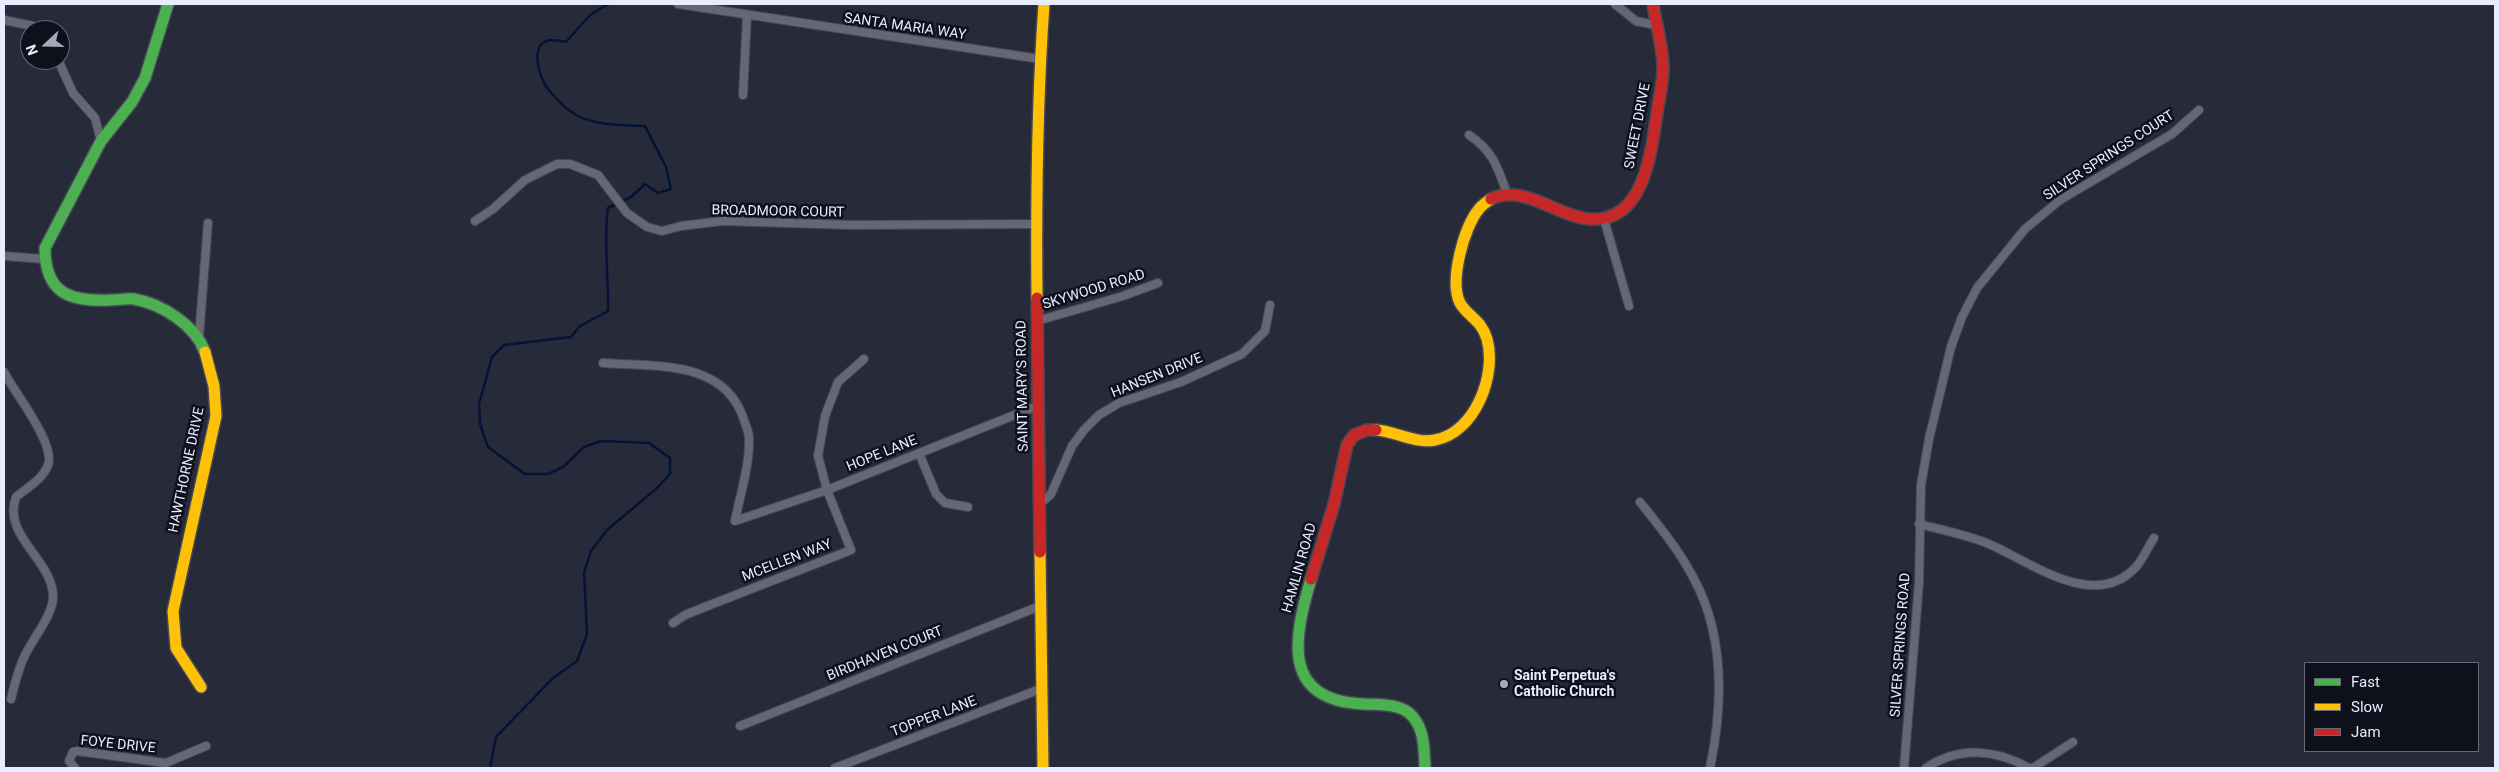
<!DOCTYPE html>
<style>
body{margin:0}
#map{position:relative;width:2499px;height:772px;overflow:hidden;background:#272b39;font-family:Roboto,sans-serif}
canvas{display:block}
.frame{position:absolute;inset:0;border:5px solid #e7ecfe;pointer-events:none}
.legend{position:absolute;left:2304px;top:662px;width:175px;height:90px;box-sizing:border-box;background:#0e111c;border:1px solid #656976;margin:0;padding:6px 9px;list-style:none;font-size:15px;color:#e7ecfe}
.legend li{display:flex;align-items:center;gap:10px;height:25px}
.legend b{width:25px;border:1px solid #656976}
.north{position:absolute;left:20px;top:20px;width:50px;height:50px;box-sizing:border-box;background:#0e111c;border:1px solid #656976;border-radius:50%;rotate:249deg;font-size:14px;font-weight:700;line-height:20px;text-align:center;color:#e7ecfe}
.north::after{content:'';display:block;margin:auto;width:18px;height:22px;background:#a4a8b9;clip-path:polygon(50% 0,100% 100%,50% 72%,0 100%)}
</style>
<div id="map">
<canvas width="2499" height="772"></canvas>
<div class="frame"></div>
<ul class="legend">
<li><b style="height:6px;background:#4caf50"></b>Fast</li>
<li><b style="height:6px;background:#ffc107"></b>Slow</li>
<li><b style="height:6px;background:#c62828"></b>Jam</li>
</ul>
<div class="north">N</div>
</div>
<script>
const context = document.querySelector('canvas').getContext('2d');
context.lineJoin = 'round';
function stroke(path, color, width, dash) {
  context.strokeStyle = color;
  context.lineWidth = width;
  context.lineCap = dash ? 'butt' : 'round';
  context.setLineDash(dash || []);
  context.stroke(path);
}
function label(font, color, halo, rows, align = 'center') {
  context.font = font + ' Roboto,sans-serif';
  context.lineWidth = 5;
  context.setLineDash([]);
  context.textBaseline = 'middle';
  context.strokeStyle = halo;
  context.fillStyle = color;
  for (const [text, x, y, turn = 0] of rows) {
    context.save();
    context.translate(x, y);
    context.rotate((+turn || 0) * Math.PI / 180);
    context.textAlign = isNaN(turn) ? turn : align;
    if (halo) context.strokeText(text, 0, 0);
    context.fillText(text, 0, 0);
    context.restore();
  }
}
const stream = new Path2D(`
 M490 768 496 737 552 679 577 661 587 634 584 573 591 551 607 530 656 489 670 474V458L649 443 601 441 584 447 563 467 548 474H525L488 447 480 424 479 404 492 357 504 345 571 337 580 326 608 311C609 276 603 242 608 208L631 197 645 184 658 193 671 189 666 167 645 126C623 125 592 126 573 113 565 108 554 97 548 89 539 78 528 42 551 40 555 40 561 41 566 42L590 15 608 4`);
const street = new Path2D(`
 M678 4 1040 59
 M1615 4 1636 21 1655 25
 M4 20 33 26 40 30
 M58 60 73 93 95 118 101 141
 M743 95 747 16
 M1469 135C1493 151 1497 166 1507 193
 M1604 219 1629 306
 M475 221 493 209 525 180 557 164H570L598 175 627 213 647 227 662 231 681 226 722 221 851 225 1036 224
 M4 256 44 259
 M1037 321 1123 296 1158 283
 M199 337 208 223
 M603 363C655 367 725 359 744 420 746 426 749 432 749 438 750 465 740 495 735 521L827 490 1037 406
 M4 372C14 392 56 444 48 465 43 479 27 488 16 497 2 535 50 558 53 594 55 615 29 642 22 662 17 674 14 687 11 699
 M919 453 936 494 945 503 968 507
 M1640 502C1659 526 1679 550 1693 577 1725 635 1723 705 1710 768
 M1040 504 1051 494 1072 446 1084 430 1099 415 1119 403 1181 382 1242 354 1265 331 1270 305
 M1919 524C1942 530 1967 535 1989 544 2031 562 2094 612 2136 567 2143 559 2148 547 2154 538
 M673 623 685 615 710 605 851 550 827 490 818 456 825 416 838 382 864 359
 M740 726 1040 606
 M75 768 69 761 73 752 77 751 166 763 206 746
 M835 768 1043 688
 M1904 768 1919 583 1921 485 1929 439 1951 347 1962 317 1977 288 2025 229 2060 200 2172 134 2199 110
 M1926 768C1959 746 1996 749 2029 768
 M2033 768 2073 742`);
const fast = new Path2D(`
 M168 4 145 78 132 102 101 141 45 248C45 293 69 302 111 300 119 300 126 298 134 299 162 304 195 325 205 352
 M1311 579C1294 637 1280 700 1363 704 1379 705 1402 703 1413 717 1425 731 1424 751 1425 768`);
const slow = new Path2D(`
 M1037 298C1036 200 1037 102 1044 4
 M1376 430C1395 431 1415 444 1435 440 1475 433 1497 375 1487 339 1481 319 1468 317 1460 303 1449 281 1464 227 1479 209 1482 205 1487 202 1491 199
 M1040 552 1043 768
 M201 687 176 648 173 611 216 416 214 386 205 352`);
const jam = new Path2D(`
 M1491 199C1523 183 1556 216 1589 219 1644 224 1651 153 1657 113 1659 97 1664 81 1663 64 1662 44 1656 24 1653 4
 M1037 298 1040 552
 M1311 579 1334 504 1347 445 1354 435 1367 430H1376`);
const markers = [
 [1504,684,5,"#a4a8b9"]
];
const streetNames = [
 ["SANTA MARIA WAY",905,27,8],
 ["SWEET DRIVE",1638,126,-79],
 ["SILVER SPRINGS COURT",2109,156,-33],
 ["BROADMOOR COURT",778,212,1],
 ["SKYWOOD ROAD",1094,290,-17],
 ["HANSEN DRIVE",1157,376,-22],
 ["SAINT MARY'S ROAD",1023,386,-91],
 ["HOPE LANE",882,454,-22],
 ["HAWTHORNE DRIVE",187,470,-78],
 ["MCELLEN WAY",787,561,-21],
 ["HAMLIN ROAD",1300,568,-74],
 ["SILVER SPRINGS ROAD",1901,645,-86],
 ["BIRDHAVEN COURT",885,654,-22],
 ["TOPPER LANE",934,717,-21],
 ["FOYE DRIVE",118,745,6]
];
const poiNames = [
 ["Saint Perpetua's",1514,676],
 ["Catholic Church",1514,692]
];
stroke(stream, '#051238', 2.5);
stroke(street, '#454854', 10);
stroke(fast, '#454854', 14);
stroke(slow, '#454854', 14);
stroke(jam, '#454854', 14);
stroke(street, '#656874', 8);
stroke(fast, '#4caf50', 11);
stroke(slow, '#ffc107', 11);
stroke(jam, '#c62828', 11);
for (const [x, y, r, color] of markers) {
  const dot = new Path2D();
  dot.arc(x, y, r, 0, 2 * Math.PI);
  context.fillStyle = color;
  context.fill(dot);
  stroke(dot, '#0e111c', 2);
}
label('14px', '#e7ecfe', '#0e111c', streetNames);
label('bold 14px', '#e7ecfe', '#0e111c', poiNames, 'left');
</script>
